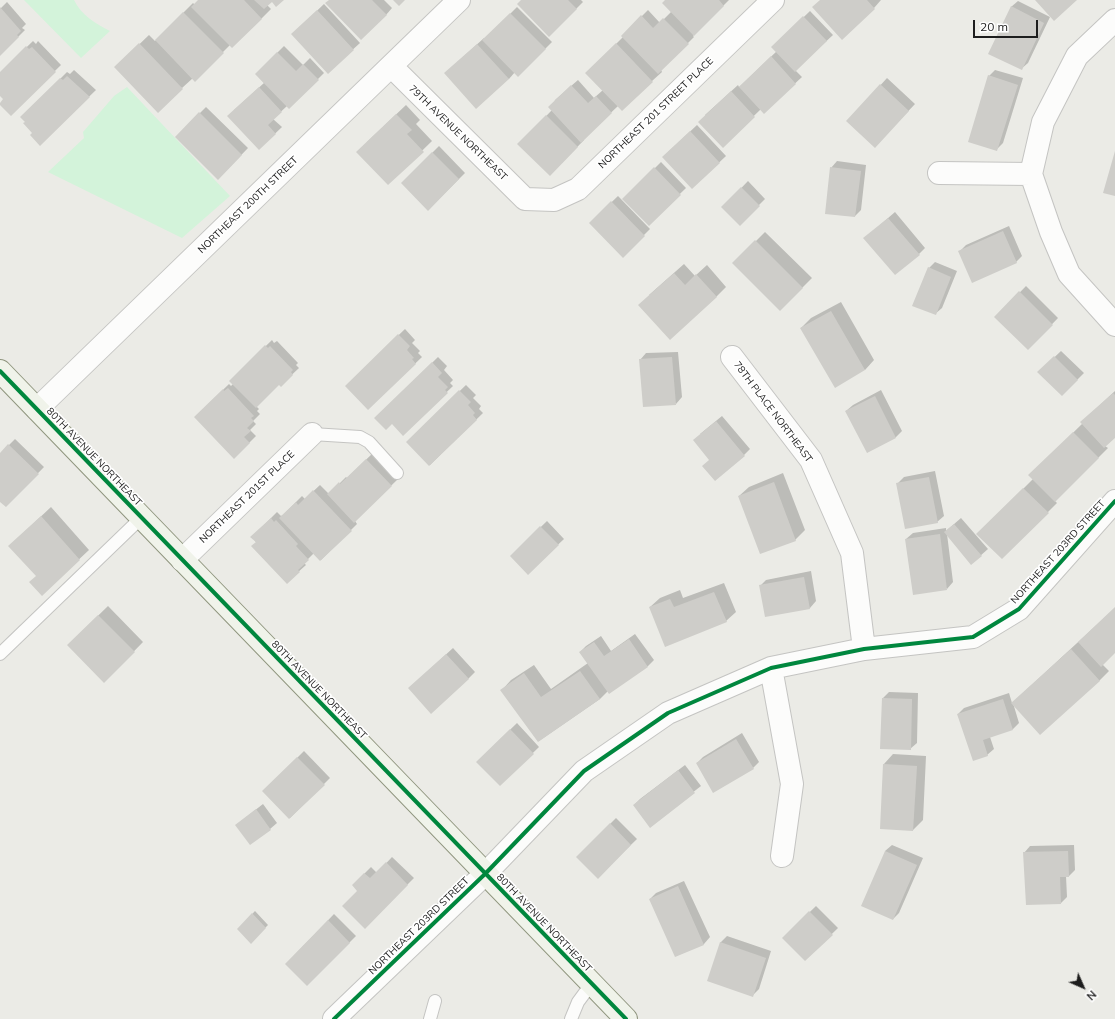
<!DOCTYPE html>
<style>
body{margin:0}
#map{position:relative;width:1115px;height:1019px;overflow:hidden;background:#ebebe6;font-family:Mulish,sans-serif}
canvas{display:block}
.north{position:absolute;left:1063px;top:967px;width:40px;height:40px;-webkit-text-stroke:3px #fff;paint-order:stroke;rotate:135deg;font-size:11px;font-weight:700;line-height:16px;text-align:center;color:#1d1d1d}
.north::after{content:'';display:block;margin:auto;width:14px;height:18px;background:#1d1d1d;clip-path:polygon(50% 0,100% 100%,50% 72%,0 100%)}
.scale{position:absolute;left:973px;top:20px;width:65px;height:18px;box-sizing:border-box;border:2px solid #1d1d1d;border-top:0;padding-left:5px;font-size:12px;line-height:14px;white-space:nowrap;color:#1d1d1d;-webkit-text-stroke:3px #fff;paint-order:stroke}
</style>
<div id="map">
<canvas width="1115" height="1019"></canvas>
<div class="north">N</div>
<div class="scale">20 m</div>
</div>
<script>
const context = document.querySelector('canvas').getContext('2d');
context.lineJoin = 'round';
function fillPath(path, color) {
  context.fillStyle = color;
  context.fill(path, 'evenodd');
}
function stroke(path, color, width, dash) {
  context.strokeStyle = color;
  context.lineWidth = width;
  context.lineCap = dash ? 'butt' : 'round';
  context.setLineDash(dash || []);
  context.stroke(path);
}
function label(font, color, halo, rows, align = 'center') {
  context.font = font + ' Mulish,sans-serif';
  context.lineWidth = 3.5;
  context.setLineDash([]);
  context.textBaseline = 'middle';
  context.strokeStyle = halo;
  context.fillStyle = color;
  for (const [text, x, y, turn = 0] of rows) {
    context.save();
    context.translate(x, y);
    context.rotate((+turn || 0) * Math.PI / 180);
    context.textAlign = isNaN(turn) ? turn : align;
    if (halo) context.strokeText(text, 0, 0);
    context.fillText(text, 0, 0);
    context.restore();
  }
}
const park = new Path2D(`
 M24 0H74C81 15 96 24 110 31L81 58Z
 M127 87 230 196 182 238 48 172 84 138 83 132 114 96Z`);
const shadow = new Path2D(`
 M199 0H282L272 1 267 5 271 9 262 18 232 47 230 45 195 80 193 78 182 88 125 58 149 35 155 41 193 3 195 5Z
 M330 0H384L392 8 386 15Z
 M523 0H581L583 2 549 36Z
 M666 0H729L693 36 694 37 661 70 662 72 652 81 622 110 618 106 583 139 584 140 550 175 519 144 552 110 555 100 578 80 594 98 603 90 587 73 623 37 622 36 648 10 660 23 671 12Z
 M821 0H881L874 8Z
 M1018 1 1050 17 1028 63 1021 69 1011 7Z
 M7 2 26 24 22 28 25 30 0 55V9Z
 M324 4 360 43 328 72 299 28Z
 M517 7 552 42 518 76 515 72 509 79 452 67 484 38 485 39Z
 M810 11 833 35 795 70 802 77 764 112 761 109 723 146 705 115 738 85 739 87 777 51 773 47Z
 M33 41 36 44 38 41 61 65 11 114 5 99 0 94V73Z
 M284 46 303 65 310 58 324 73 289 108 287 106 273 119 282 127 259 149 234 110 264 83 256 74Z
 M74 70 96 90 40 144 34 133 22 117 67 72 70 74Z
 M995 70 1023 78 1003 143 997 149 989 76Z
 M887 78 915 104 881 140 848 121Z
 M406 105 420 120 416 124 432 141 388 184 367 142Z
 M206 107 248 148 218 179 176 137Z
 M697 125 726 156 692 188 663 157Z
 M439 146 465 173 428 210 402 183Z
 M837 161 866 165 861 210 855 216 831 168Z
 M661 162 686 188 649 224 624 199Z
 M748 181 765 199 740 224 723 207Z
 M618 196 650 229 623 256 590 223Z
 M895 212 925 248 919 254 865 238Z
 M1009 226 1022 256 1016 262 960 251 966 245Z
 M765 232 812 278 780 310 734 263Z
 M935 262 957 271 942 308 935 314 929 268Z
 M684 264 695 276 707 265 726 287 716 297 649 295Z
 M1026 286 1058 318 1028 349 996 317Z
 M841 302 874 360 865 370 801 328 811 318Z
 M405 329 415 340 412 343 420 351 418 353 422 357 368 409 346 386Z
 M272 340 274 343 277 341 298 363 296 365 299 368 281 385 279 384 256 406 259 409 257 411 260 414 253 421 256 424 250 430 256 436 234 458 195 417 229 384 231 386 233 384 230 381Z
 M1061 351 1084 373 1062 395 1039 372Z
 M678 352 682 397 676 404 640 360 646 353Z
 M438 357 447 366 444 370 453 380 450 383 453 386 403 434 392 423 376 418Z
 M466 385 476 395 473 398 481 406 479 409 483 413 430 465 407 442Z
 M881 390 902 431 896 437 867 451 846 411 853 405Z
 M1115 391V437L1105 446 1108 448 1055 501 1057 503 1002 558 978 534 1033 479 1030 475 1083 423 1088 416Z
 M722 416 750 449 744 455 710 459 700 434Z
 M15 439 44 467 6 506 0 500V454Z
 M373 453 398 479 355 521 357 524 321 560 314 553 304 563 306 565 287 582 252 537 277 512 281 516 283 515 302 496 305 499 320 485 329 494 346 477 347 478Z
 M935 471 944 516 937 522 898 483 904 477Z
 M783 473 805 530 795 540 739 496 749 487Z
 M51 507 89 550 42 594 37 576 19 537Z
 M961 518 988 549 971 564 947 534 953 582 947 589 906 539 913 533 946 528V531Z
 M547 521 564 539 528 573 511 556Z
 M811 571 816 601 810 608 766 616 760 586 766 580Z
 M724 583 736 612 726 621 650 607 660 598 680 590 683 598Z
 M108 606 143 642 104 682 68 645Z
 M1115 608V652L1102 664 1109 671 1099 681 1013 703 1019 723 1013 729 990 737 994 749 987 755 958 714 964 708 1009 693 1012 703Z
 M635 634 654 660 648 666 609 693 608 691 600 699 539 741 502 690 511 680 534 665 551 689 588 663 580 652 586 646 601 636 611 651Z
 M453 648 475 672 468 679 416 682Z
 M889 692 918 693 917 743 910 749 883 698Z
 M517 723 539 747 500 785 477 762Z
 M742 733 759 762 753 768 697 763 703 757Z
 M304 751 330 778 290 818 264 791Z
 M893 754 926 756 923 820 913 830 881 828 884 764Z
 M685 765 701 786 650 826 634 805 640 799Z
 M263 804 277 823 270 829 236 825Z
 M616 818 637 839 598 877 577 857Z
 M892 845 923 858 899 913 893 919 885 851Z
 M1074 845 1075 870 1069 876H1066L1067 897 1061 903 1024 853 1030 846Z
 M392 857 414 878 365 927 359 891 353 885 371 867 377 873Z
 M684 881 710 937 704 944 676 956 650 899 656 893Z
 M816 906 838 928 805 960 783 938Z
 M255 911 268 925 251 942 238 929Z
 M334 914 356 936 307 985 286 964Z
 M727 936 771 951 759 989 753 995 720 943Z`);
const building = new Path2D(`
 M198 0H244L262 19 232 48 191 7Z
 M254 0H284L276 7 272 2 264 9Z
 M329 0H372L387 15 361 40 325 3Z
 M393 0H405L399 6Z
 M521 0H568L577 9 549 37 517 4Z
 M665 0H719L724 6 694 36 662 3Z
 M820 0H867L875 9 842 40 812 7Z
 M1035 0H1077L1054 21Z
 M1011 6 1044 23 1022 70 988 54Z
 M0 7 21 31 17 35 19 37 0 56Z
 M317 10 354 50 328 74 291 34Z
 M183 12 224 53 195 82 155 40Z
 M510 13 546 49 518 77 482 40Z
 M641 15 653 28 663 18 689 44 658 74 621 36Z
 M803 16 827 41 795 72 771 47Z
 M139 43 183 89 158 113 114 67Z
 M616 43 653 82 622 111 585 73Z
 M477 44 509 79 476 109 444 73Z
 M26 46 29 49 32 47 56 72 11 116 0 105V103L3 99 0 96V72Z
 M277 52 296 71 303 64 319 80 289 109 255 74Z
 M771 56 796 84 764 114 739 87Z
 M988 75 1018 85 997 151 968 142Z
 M67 76 90 97 40 146 30 135 32 133 23 123 25 122 20 117 60 78 63 80Z
 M880 84 909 111 875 148 846 121Z
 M571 85 588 103 596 96 612 113 581 143 548 107Z
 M259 87 282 112 268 125 276 134 259 150 227 116Z
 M731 91 755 117 723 148 698 122Z
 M199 112 242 155 218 180 175 137Z
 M396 114 412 130 407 134 424 152 388 185 356 152Z
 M546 115 578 147 550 176 517 144Z
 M690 131 720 163 692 189 662 157Z
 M1115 151V196L1103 193Z
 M432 152 459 179 428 211 401 183Z
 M654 167 681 195 649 226 622 199Z
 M830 167 861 171 855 217 825 214Z
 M741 187 760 206 740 226 721 207Z
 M611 201 645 236 623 258 589 223Z
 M888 218 920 255 895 275 863 238Z
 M1003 231 1017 263 972 283 958 251Z
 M755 240 803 288 780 311 732 263Z
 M928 267 951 277 936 315 912 306Z
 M674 273 685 285 696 274 717 297 670 340 638 305Z
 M1019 291 1053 325 1028 350 994 317Z
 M831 311 865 370 835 388 800 328Z
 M398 334 410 346 407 350 414 358 412 359 416 364 368 410 345 386Z
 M265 345 268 348 270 346 293 370 291 372 293 375 281 387 279 385 256 408 229 381Z
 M1054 356 1078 380 1062 396 1037 372Z
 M672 357 676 405 643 407 639 359Z
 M432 362 442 373 438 377 448 387 445 390 448 393 403 436 392 424 386 430 374 418Z
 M228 388 254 416 251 418 254 421 247 428 251 431 244 437 250 443 234 459 194 417 223 389 224 391Z
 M459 390 471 402 468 405 475 413 473 415 477 420 429 466 406 442Z
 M1113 393 1115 395V438L1104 448 1080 422Z
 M875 396 896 438 867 453 845 411Z
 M716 421 745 456 715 481 702 466 709 460 693 440Z
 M1073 432 1099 458 1055 502 1028 475Z
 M8 444 39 474 6 507 0 502V453Z
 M366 459 392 486 354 523 327 494 339 482 340 484Z
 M929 477 938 523 905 529 896 483Z
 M774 482 796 541 760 554 738 496Z
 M1023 488 1049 513 1002 559 976 534Z
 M313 490 352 531 320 561 279 518 296 502 298 505Z
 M41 516 80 560 42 596 29 582 36 576 8 546Z
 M271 518 274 522 276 520 298 544 296 546 309 560 298 570 300 572 287 584 251 546 256 542 250 537Z
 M954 524 982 556 971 565 944 532Z
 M540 526 559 545 528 575 510 556Z
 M940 534 947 590 913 595 905 539Z
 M804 577 810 609 765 617 759 585Z
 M714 592 727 622 665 647 649 607 670 599 674 607Z
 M1115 607V653L1101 667 1078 642Z
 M98 615 135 652 104 683 67 645Z
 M629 639 648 667 609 694 579 652 594 642 604 656Z
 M1071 649 1100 681 1040 735 1011 703Z
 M446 654 469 679 431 714 408 688Z
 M580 671 600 699 538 742 500 690 524 673 541 697Z
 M882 698 912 699 911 750 880 749Z
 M1003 699 1013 730 983 740 988 756 973 761 957 714Z
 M510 729 534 754 500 786 476 762Z
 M736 739 754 769 713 793 696 763Z
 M297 757 325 785 289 819 262 791Z
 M883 764 917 766 913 831 880 829Z
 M678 770 695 793 650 828 633 805Z
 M256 809 271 830 250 845 235 825Z
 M610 823 631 845 598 879 576 857Z
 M885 851 917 865 893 920 861 906Z
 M1068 851 1069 877H1060L1061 904 1026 905 1023 852Z
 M386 862 408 885 365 929 342 906 357 891 352 885 364 873 370 878Z
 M678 886 704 945 675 957 649 899Z
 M809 911 833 935 805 961 782 938Z
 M252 913 266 928 251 944 237 929Z
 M328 920 350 943 307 986 285 964Z
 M720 942 766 958 753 997 707 981Z`);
const service = new Path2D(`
 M312 434 360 437 369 442 397 473
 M0 654 141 518
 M430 1019 435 1001
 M571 1019 578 1002 592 983`);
const minor = new Path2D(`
 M391 66 525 199 554 200 578 189 773 0
 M939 173 1031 174 1043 122 1077 56 1115 20
 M1031 174 1051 232 1069 274 1115 325
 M732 357 811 460 852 553 864 649
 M37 409 459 0
 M182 560 312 434
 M771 668 792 784 782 856
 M485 874 584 771 668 713 771 668 864 649 973 637 1019 609 1115 501`);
const tertiary = new Path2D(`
 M334 1019 485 874`);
const secondary = new Path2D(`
 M0 371 626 1019`);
const cycleway = new Path2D(`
 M0 371 626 1019
 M334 1019 485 874 584 771 668 713 771 668 864 649 973 637 1019 609 1115 501`);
const streetNames = [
 ["NORTHEAST 201 STREET PLACE",656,113,-44],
 ["79TH AVENUE NORTHEAST",458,133,44],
 ["NORTHEAST 200TH STREET",248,205,-44],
 ["78TH PLACE NORTHEAST",773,412,53],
 ["80TH AVENUE NORTHEAST",94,457,46],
 ["NORTHEAST 201ST PLACE",247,497,-44],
 ["NORTHEAST 203RD STREET",1058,552,-48],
 ["80TH AVENUE NORTHEAST",319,690,46],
 ["80TH AVENUE NORTHEAST",544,923,46],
 ["NORTHEAST 203RD STREET",419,926,-44]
];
fillPath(park, '#d3f3da');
fillPath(shadow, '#0003');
fillPath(building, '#cecdc9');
stroke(service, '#c4c4c2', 14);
stroke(minor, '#c4c4c2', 24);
stroke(tertiary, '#c4c4c2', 24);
stroke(secondary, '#8f957e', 24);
stroke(service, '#fcfcfb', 12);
stroke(minor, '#fcfcfb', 22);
stroke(tertiary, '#fcfcfb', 22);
stroke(secondary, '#f0f3ea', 22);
stroke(cycleway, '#00873e', 4);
label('10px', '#1d1d1d', '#fff', streetNames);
</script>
